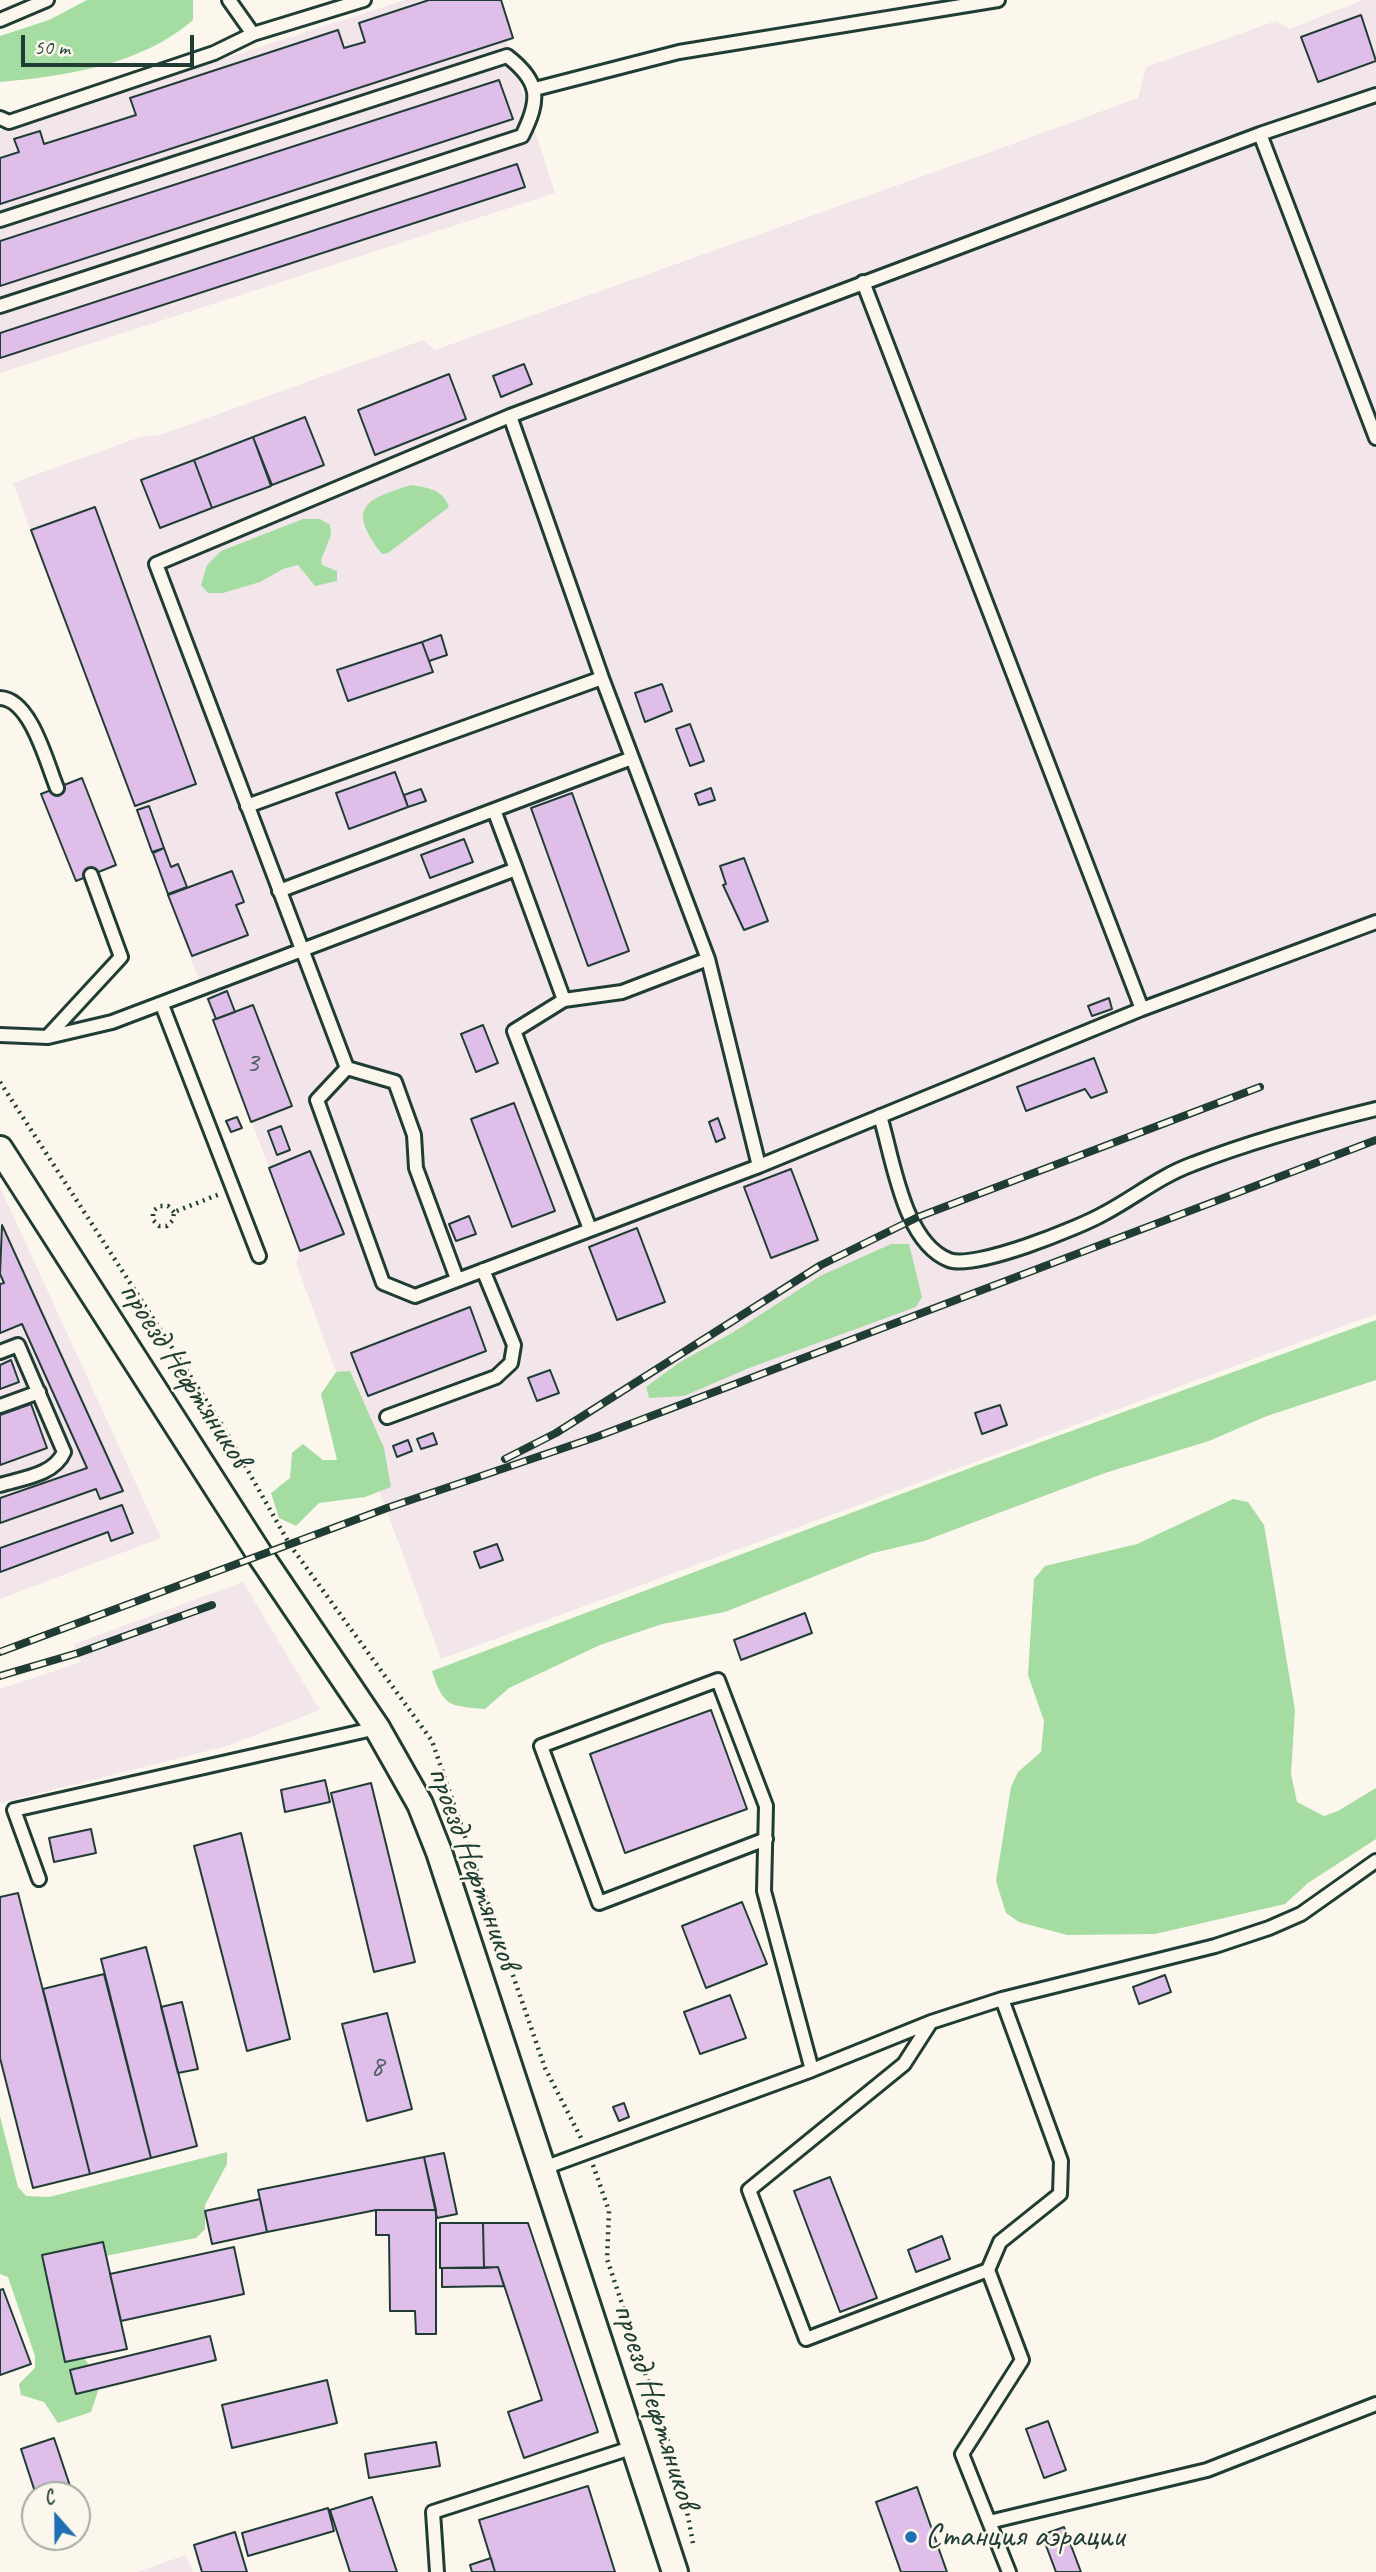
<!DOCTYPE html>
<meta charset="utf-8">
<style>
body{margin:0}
#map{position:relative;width:1376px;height:2572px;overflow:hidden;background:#fbf7ec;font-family:Caveat,sans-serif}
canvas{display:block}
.north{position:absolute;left:21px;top:2481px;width:70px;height:70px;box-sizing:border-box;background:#fbf7ec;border:2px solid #a3ada2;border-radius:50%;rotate:339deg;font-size:19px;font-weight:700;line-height:28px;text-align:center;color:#1f3d34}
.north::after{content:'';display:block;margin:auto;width:24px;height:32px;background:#1f6fb2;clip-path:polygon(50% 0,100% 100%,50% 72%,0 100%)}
.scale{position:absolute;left:21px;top:35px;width:173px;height:32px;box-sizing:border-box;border:4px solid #1f3d34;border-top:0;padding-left:9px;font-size:21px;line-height:24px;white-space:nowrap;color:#1f3d34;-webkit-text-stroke:5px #fbf7ec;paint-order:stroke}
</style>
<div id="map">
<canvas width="1376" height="2572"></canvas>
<div class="north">С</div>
<div class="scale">50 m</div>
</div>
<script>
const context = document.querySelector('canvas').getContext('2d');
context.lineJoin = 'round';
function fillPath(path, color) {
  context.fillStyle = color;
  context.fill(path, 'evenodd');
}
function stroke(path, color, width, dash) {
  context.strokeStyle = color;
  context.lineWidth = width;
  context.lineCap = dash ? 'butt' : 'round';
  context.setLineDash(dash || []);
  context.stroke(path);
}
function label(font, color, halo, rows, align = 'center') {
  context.font = font + ' Caveat,sans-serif';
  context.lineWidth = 5;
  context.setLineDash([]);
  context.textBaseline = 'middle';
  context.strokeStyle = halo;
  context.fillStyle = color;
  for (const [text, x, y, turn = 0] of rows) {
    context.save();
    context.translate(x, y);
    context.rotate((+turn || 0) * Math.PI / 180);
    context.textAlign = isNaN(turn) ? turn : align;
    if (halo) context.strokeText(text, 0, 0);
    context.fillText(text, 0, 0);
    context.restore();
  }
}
const built = new Path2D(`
 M405 0H493L555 193 0 373V131Z
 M1363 0H1376V1314L441 1659 296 1263 300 1251 13 483 140 437 160 435 423 340 435 350 1004 147 1138 98 1146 67 1276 21 1290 29Z
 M0 1187 161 1538 0 1599Z
 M243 1582 320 1710 227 1746 0 1803V1689L81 1662 74 1644Z
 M186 2555 193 2572H137Z`);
const green = new Path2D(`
 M87 0H193V20C142 65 66 76 0 82V36L49 20Z
 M411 485C428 488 443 489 449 507L388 553 382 554C345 506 367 499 411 485Z
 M303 519H320L330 525 331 535 321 560 322 565 337 571V581L315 586 298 565 283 569 260 582 223 593H208L201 585 207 565 221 551Z
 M891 1244H909L922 1297 916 1307 749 1368 684 1396 649 1398 646 1387 680 1362 732 1333 820 1276Z
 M1376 1320V1380L1267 1416 1209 1441 1105 1473 924 1541 873 1553 725 1612 662 1624 600 1645 509 1688 485 1709C450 1706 443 1707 432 1671L978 1465Z
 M350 1371 384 1448 391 1487 365 1497 319 1503 296 1526 279 1518 271 1493 290 1478 292 1453 303 1444 323 1460H337L321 1394 336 1372Z
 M1233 1499 1248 1502 1264 1525 1295 1710 1291 1774 1297 1802 1324 1816 1338 1811 1376 1788V1839L1308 1883 1285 1904 1155 1934 1067 1935 1019 1922 1006 1913 996 1881 1011 1787 1018 1772 1041 1752 1044 1721 1028 1675 1034 1579 1045 1566 1137 1544Z
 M0 2116 18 2187 26 2196 49 2197 227 2152V2164L205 2205V2229L196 2238 100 2257 65 2329 92 2370 98 2391 91 2412 58 2423 44 2402 21 2395 19 2384 35 2368V2356L8 2277 0 2274Z`);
const building = new Path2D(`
 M429 0H501L513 38 0 204V158L19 152 14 139 40 131 44 144 136 115 130 98 338 30 344 48 365 42 359 23Z
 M1361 15 1376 61 1318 82 1301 37Z
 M499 80 513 119 0 286V241Z
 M517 164 525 187 0 358V333Z
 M524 364 532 384 501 397 493 376Z
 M449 374 466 419 375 455 358 410Z
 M305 417 324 465 272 485 253 437Z
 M253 437 271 486 212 508 194 460Z
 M194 460 212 508 160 528 141 480Z
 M95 507 196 784 135 806 31 530Z
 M441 635 447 655 429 661 422 642Z
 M422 642 433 672 348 701 337 670Z
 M662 684 672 711 645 722 635 693Z
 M690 724 704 761 690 766 676 729Z
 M395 772 408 807 349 829 336 793Z
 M82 778 116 865 76 881 41 794Z
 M711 788 715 800 699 805 695 794Z
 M421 789 426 801 408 807 404 795Z
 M572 793 629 951 588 966 531 808Z
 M149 806 164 848 152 852 137 810Z
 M464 839 473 862 430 878 421 855Z
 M164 848 171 867 178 864 187 887 168 894 153 853Z
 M744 858 768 921 744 930 723 885 726 884 720 866Z
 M232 871 244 902 236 905 248 935 192 956 168 895Z
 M227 991 235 1012 216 1019 208 999Z
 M1109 998 1112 1009 1092 1016 1088 1006Z
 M253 1005 292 1106 251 1122 213 1020Z
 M483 1025 498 1063 476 1072 461 1034Z
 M1094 1058 1107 1092 1091 1098 1085 1089 1026 1111 1017 1087Z
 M514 1103 555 1211 512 1227 471 1119Z
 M237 1117 242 1128 231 1132 226 1121Z
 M718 1118 725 1138 716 1142 709 1122Z
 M281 1126 290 1150 277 1155 268 1131Z
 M310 1151 344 1234 300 1251 269 1168Z
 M791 1169 818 1240 771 1258 744 1187Z
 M469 1216 476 1234 456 1241 449 1224Z
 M2 1225 123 1491 100 1499 96 1489 0 1523V1498L87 1468 22 1324 0 1333V1284L4 1283 0 1274Z
 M637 1228 665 1302 617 1320 589 1247Z
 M470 1307 486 1351 368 1396 351 1353Z
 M11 1360 19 1382 0 1389V1365Z
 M550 1370 559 1393 537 1401 528 1378Z
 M31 1404 47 1448 0 1465V1415Z
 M1000 1405 1007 1425 982 1434 975 1413Z
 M433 1433 437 1444 421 1449 417 1439Z
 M408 1440 412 1451 397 1457 393 1446Z
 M122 1505 133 1533 111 1541 108 1532 0 1572V1548Z
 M497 1544 503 1560 480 1568 474 1552Z
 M805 1613 812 1633 741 1660 734 1640Z
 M711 1710 747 1809 625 1853 590 1754Z
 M325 1780 330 1802 285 1812 281 1790Z
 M371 1783 415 1962 374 1972 331 1793Z
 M91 1829 96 1853 54 1862 49 1838Z
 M241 1833 290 2039 247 2051 194 1846Z
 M18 1893 90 2174 33 2188 0 2058V1897Z
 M742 1902 767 1964 706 1988 682 1926Z
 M146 1947 197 2146 151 2158 101 1959Z
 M104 1974 151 2158 90 2174 43 1989Z
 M1165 1975 1171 1992 1139 2004 1133 1987Z
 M730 1995 746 2038 700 2054 684 2012Z
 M182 2002 198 2069 178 2073 161 2007Z
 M387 2013 412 2109 367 2121 342 2024Z
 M624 2103 629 2117 619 2121 613 2107Z
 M444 2153 457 2214 437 2218 424 2157Z
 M424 2157 436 2210H376L267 2232 258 2190Z
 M830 2177 877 2298 840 2312 794 2191Z
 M260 2199 267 2232 212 2244 205 2211Z
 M376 2210H436V2334H416L415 2311H390L389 2235H376Z
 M440 2223H483L484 2268H440Z
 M483 2223H528L598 2432 524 2458 508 2412 542 2400 498 2267 484 2268Z
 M942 2236 950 2259 916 2272 908 2250Z
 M103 2242 127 2349 65 2362 42 2255Z
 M234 2247 244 2294 121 2321 110 2274Z
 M498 2267 504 2286 442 2287V2268Z
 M3 2289 31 2364 0 2375V2290Z
 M210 2336 216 2360 76 2394 70 2370Z
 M327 2380 337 2423 232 2448 222 2405Z
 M1048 2421 1066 2470 1044 2478 1026 2429Z
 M54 2438 73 2495H36L21 2449Z
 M436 2442 440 2466 369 2478 365 2454Z
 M588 2486 615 2572H495L479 2520Z
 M917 2487 947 2572H901L876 2502Z
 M372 2497 397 2572H350L330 2510Z
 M328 2508 334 2531 248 2556 242 2533Z
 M1064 2527 1081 2572H1056L1042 2535Z
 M235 2532 247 2572H202L194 2545Z
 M491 2558 495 2572H472L470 2565Z`);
const path = new Path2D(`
 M0 1082 222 1425 290 1545 432 1741 545 2068 581 2138
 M174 1212 168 1206H160L153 1211V1220L159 1226H167L173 1220 174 1212 220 1194
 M593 2165 609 2211 607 2259 681 2480 693 2543`);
const lane = new Path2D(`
 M229 0 253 34
 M0 20 47 0
 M535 89 679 52 998 0
 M1376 95 1260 134 510 416 156 564 347 1068 317 1100 383 1283 415 1296 759 1166 1142 1009 1376 922
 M0 118 9 122 214 53 253 34 364 0
 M1260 134 1376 438
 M0 220 507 56C541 82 540 100 522 136L0 306
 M863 282 1142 1009
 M0 698C31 699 47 764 57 788
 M247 806 602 678
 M494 810 516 869
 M279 891 632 758
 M708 959 759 1166
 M564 1000 514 1031 590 1229
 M162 1005 259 1256
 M0 1035 48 1037 112 1022 516 869 564 1000 622 992 708 959 602 678 510 416
 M48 1036 121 957 91 875
 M347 1068 395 1082 414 1135 416 1168 457 1279
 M880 1116C893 1158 903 1242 949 1260 974 1270 1079 1228 1105 1213 1135 1197 1160 1176 1193 1164 1252 1141 1314 1124 1376 1109
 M0 1352 18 1345 64 1452C54 1475 23 1478 0 1485
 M0 1406 39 1392
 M387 1417 496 1377 511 1363 514 1345 483 1270
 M766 1839 599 1903 541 1746 718 1680 766 1806 764 1891 812 2070
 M39 1879 14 1810 377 1728
 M931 2022 904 2064 749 2190 806 2339 988 2270 1000 2242 1060 2194 1061 2161 1002 1999
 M541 2169 812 2070 931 2022 1002 1999 1215 1946 1269 1928 1301 1914 1376 1861
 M988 2270 1022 2360 962 2454 1009 2572
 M989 2522 1207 2470 1376 2404
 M437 2572 433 2512 634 2447`);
const street = new Path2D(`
 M0 1149 260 1555 377 1728 420 1804 439 1852 675 2572`);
const rail = new Path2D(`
 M505 1459 556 1433 821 1265 918 1217 1260 1087
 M0 1652 387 1508 596 1437 1376 1140
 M0 1676 78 1653 212 1605`);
const markers = [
 [911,2537,7,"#1f6fb2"]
];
const numberNames = [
 ["3",252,1063],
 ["8",377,2067]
];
const streetNames = [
 ["проезд Нефтяников",184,1375,57],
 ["проезд Нефтяников",473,1868,70],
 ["проезд Нефтяников",655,2406,72]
];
const poiNames = [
 ["Станция аэрации",925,2537]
];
fillPath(built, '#f3e6eb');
fillPath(green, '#a4dca1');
fillPath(building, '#dfbeea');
stroke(building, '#1f3d34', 2);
stroke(lane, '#1f3d34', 18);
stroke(street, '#1f3d34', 30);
stroke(path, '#1f3d34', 4.5, [2, 5]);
stroke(lane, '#fbf7ec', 12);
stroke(street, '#fbf7ec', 24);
stroke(rail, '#1f3d34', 8);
stroke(rail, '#fbf7ec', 5, [16]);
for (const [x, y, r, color] of markers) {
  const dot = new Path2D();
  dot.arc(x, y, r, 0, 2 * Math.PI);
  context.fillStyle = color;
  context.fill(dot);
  stroke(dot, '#fbf7ec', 2.5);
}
label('30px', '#4f5d62', null, numberNames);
label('33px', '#1f3d34', '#fbf7ec', streetNames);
label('33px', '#1f3d34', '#fbf7ec', poiNames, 'left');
</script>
